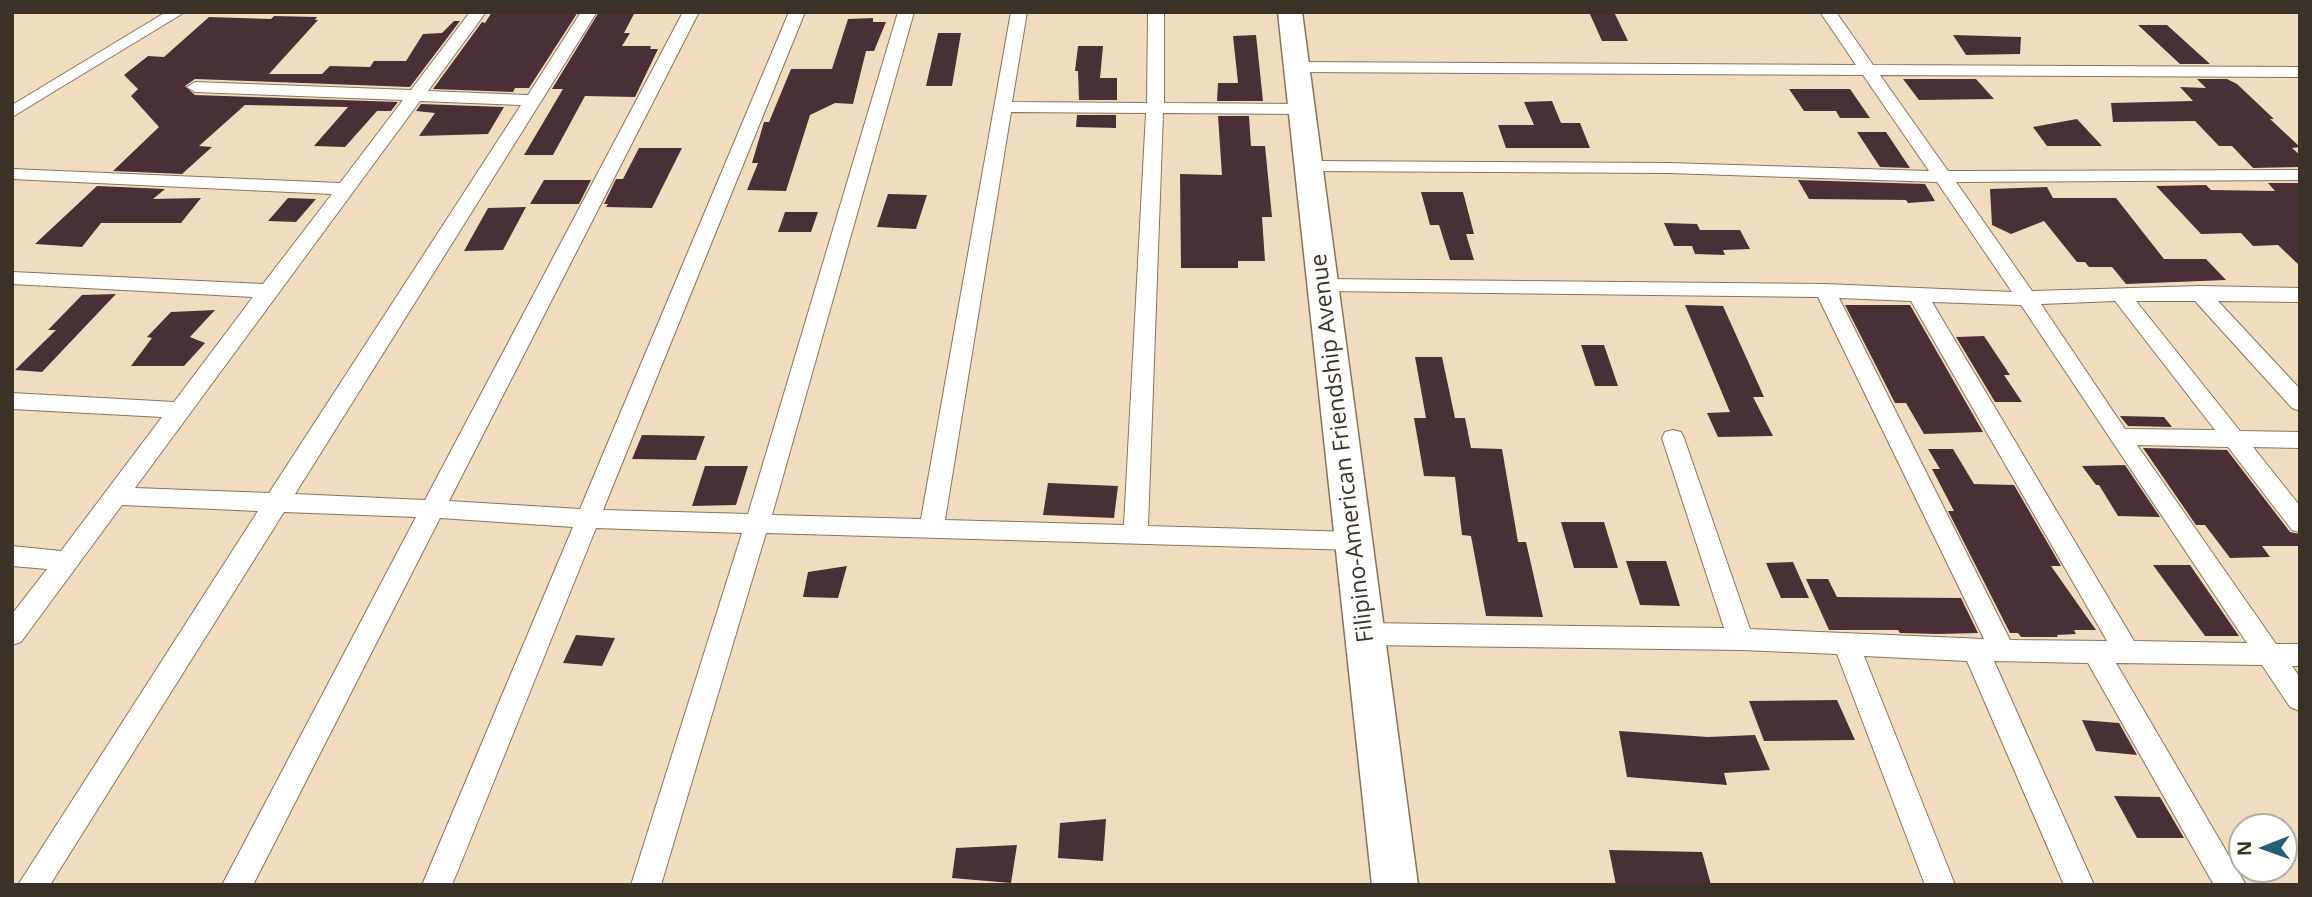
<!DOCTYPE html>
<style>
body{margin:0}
#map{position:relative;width:2312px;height:897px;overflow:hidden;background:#f0ddc0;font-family:"Open Sans",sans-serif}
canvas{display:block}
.frame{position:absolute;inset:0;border:14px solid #3a3227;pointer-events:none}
.north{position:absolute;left:2228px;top:813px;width:70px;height:70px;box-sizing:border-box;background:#fff;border:2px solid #b0ada9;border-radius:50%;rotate:269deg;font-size:19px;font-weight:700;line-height:28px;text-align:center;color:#3a3227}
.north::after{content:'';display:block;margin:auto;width:24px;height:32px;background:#216076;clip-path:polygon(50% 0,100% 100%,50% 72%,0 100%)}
</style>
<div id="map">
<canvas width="2312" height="897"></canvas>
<div class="frame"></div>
<div class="north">N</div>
</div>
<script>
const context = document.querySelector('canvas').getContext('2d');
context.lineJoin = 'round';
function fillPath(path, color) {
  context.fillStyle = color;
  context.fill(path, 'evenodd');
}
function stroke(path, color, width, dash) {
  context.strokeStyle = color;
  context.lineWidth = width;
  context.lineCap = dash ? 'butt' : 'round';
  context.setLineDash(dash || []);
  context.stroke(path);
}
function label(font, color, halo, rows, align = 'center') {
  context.font = font + ' "Open Sans",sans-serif';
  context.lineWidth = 7;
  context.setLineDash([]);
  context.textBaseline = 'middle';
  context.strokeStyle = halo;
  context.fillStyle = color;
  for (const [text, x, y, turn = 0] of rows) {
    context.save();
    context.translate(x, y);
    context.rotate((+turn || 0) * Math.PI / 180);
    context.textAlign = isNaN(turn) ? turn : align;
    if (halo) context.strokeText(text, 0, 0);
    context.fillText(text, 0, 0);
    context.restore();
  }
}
const building = new Path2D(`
 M492 12H578L529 88H515L513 92 433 89 482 22 485 23Z
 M599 12H635L624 33H630L622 46H651L650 49H658L635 97 585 96 553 155H524L563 89H552Z
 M1589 12H1614L1628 41H1602Z
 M274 16 317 17 315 20H318L269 74H322L330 66 370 67 374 61H406L423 34 442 33 454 21H460L410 87 195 79 185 86 195 95 398 102 391 111H377L345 147 314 146 348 107 245 105 199 146 212 147 182 174 113 171 159 127 131 96 138 89 124 75 148 56 164 57 209 17 271 19Z
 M873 18V22H886L874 51H866L853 104 835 103 810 115 786 191 747 190 758 163H752L764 122H769L791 69H832L848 19Z
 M2138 25H2167L2210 64H2180Z
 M938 33H961L952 86H926Z
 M1256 35 1263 101H1217L1218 83H1238L1233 36Z
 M1953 35 2021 37 2020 54 1966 55Z
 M1078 46H1103L1100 78H1117V100H1079L1078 71H1075Z
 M1903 79H1976L1994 99 1919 100Z
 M2197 79H2227L2237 84 2274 119H2270L2300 147 2292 148 2300 155V167L2253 168 2232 146H2219L2195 121 2113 122 2111 103 2193 101 2180 87 2206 88Z
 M1789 89H1850L1870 118H1840L1836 111H1804Z
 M1552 101 1561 123H1580L1590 148H1506L1498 125H1534L1524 102Z
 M421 104 504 107 488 134 419 136 435 113 416 111Z
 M1077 115H1116V128L1076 127Z
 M1218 116H1249L1251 146H1265L1272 217H1262L1265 261H1238V268H1181L1180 174 1222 175Z
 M2077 119 2102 146H2047L2033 127Z
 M1857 132H1886L1910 168 1880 167Z
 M639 148H682L652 208 606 207 608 204H604L616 179H623Z
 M544 180H591L579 204H530Z
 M1798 180 1925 184 1935 201 1908 203 1906 200 1809 199Z
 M2268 183H2300V266L2278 245 2253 246 2241 233 2201 234 2156 186 2206 185 2211 190 2275 191Z
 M97 186 165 189 153 199 201 198 181 223H101L82 247 35 244Z
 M2047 187 2053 198H2116L2164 259H2206L2226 280 2126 284 2112 267H2089L2085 262H2077L2044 221 2011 234 1992 225 1990 189Z
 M1421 192H1463L1474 234H1466L1474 260H1450L1439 225H1430Z
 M888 194 927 195 916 229 877 227Z
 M288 198 316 199 296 222 268 221Z
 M526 207 503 250 464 251 488 208Z
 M785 212H818L811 232H778Z
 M1664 223 1697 224 1700 230H1740L1750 249 1723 250 1725 255 1695 254 1692 246H1674Z
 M116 294 42 372 15 370 56 330H48L82 295Z
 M1685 305 1723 306 1764 397H1753L1773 436 1718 437 1707 413 1730 412Z
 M1845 305H1910L1983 432 1924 434 1906 403H1895Z
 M215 310 190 337 205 343 184 366H131L152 338 147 337 171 312Z
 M1984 336 2010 375H2004L2022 402H1995L1956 337Z
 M1581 345H1604L1618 386H1595Z
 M1415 357H1442L1455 418H1465L1471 448 1502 449 1518 542H1526L1543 617 1486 616 1471 536 1462 535 1455 477 1424 476 1414 418H1426Z
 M2120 416 2164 417 2172 427 2128 426Z
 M642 435 705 436 696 460 632 459Z
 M2143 448 2227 450 2290 532 2300 534V546H2262L2270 557 2230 558 2205 525H2196Z
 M1928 449H1953L1974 484 2014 485 2061 566H2051L2096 630H2074L2076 634 2057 635 2058 637H2021L2018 633H2010L1948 511H1954L1932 469H1940Z
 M2125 465 2160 517 2118 516 2099 485H2096L2082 466Z
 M705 466H748L736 505 692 506Z
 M1048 483 1118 486 1114 518 1043 515Z
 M1561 522H1604L1618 568H1574Z
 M1626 561H1666L1680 606 1640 605Z
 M1793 562 1809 598H1781L1766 563Z
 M2153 565H2190L2239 636H2205Z
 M847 566 838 598 803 597 808 572Z
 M1806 579H1828L1837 597 1961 598 1978 633 1938 634 1900 633 1898 630H1829Z
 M576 635 615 638 602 666 563 663Z
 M1837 700 1855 740 1764 741 1749 701Z
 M2082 720 2119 723 2137 755 2096 751Z
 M1619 731 1708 737 1755 735 1770 770 1724 773 1727 785 1627 777Z
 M2114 796 2160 797 2184 838H2137Z
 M1106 819 1103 861 1058 858 1060 823Z
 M1017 845 1011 883 952 878 956 848Z
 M1609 850 1702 852 1711 885H1616Z`);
const minor = new Path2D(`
 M166 12H185L12 117V105Z
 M470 12H486L428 91 528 95 581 12H597L295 494 425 500 683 12H699L449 501 580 509 789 12H805L603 510 748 514 898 12H914L772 515 921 519 1011 12H1027L1012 102 1147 103 1148 12H1164V103L1303 104 1312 109 1303 114 1163 113 1148 526 1354 532 1363 534 1366 541 1363 548 1354 550 766 533 661 885H631L742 533 596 528 452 885H422L573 527 440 518 253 885H222L416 517 284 512 50 885H18L258 511 122 505 21 642 12 645V614L47 569 12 566V546L61 551 162 417 12 409V393L174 402 253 297 12 284V272L263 284 332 194 12 179V169L340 183 403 100 195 92 187 87 195 82 411 90ZM420 101 521 105 269 493 135 488ZM1011 112 1146 113 1124 525 945 520Z
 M1820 12H1836L1873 65 2300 67V77L1880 75 1948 171 2300 170V180L1956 182 2032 291 2199 286 2300 288V302L2218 301 2300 389V411L2292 408 2195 301H2136L2240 431 2300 432V448L2253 447 2300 506V532L2292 530 2228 447 2137 445 2276 644H2300V666H2292L2300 677V711L2290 707 2262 665 2116 663 2246 885H2214L2088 663 1994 661 2094 885H2064L1967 661 1864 656 1955 885H1925L1837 654 1741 650 1365 645 1356 642 1352 634 1356 626 1365 623 1724 628 1662 438 1665 432 1673 430 1681 432 1684 438 1750 629 1984 639 1818 297 1324 291 1317 290 1314 285 1317 280 1324 279 1825 284 2012 292 1937 182 1669 173 1310 171 1301 166 1310 161 1669 163 1929 171 1863 75 1297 72 1289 67 1297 62 1856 65ZM1839 298 1911 301 2107 641 2010 640ZM2115 301 2215 430 2125 429 2041 304ZM1932 302 2021 305 2247 643 2134 641Z`);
const primary = new Path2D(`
 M1278 12H1302L1418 885H1372Z`);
const streetNames = [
 ["Filipino-American Friendship Avenue",1343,448,-97]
];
fillPath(building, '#4b2f37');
stroke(minor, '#86755b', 2);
stroke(primary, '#86755b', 3);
fillPath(minor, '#fff');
fillPath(primary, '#fff');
label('23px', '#3a3227', '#fff', streetNames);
</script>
